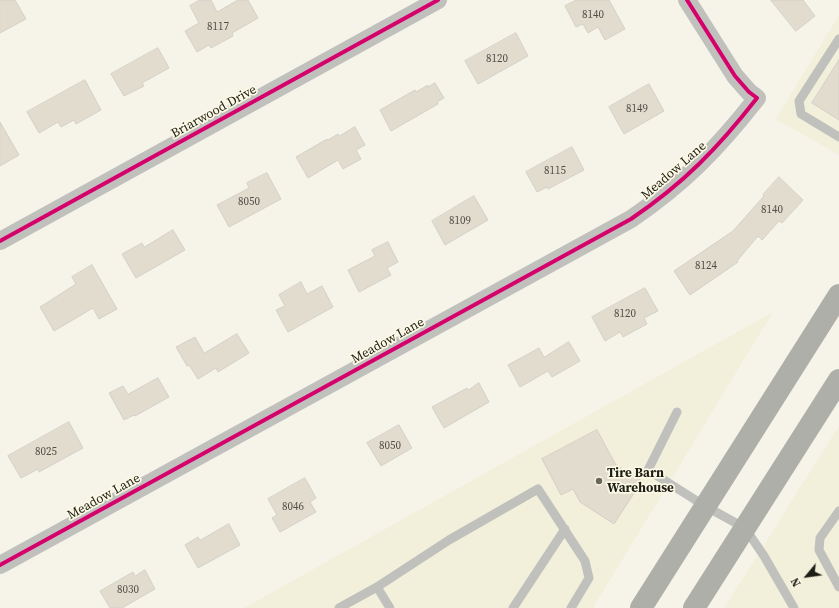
<!DOCTYPE html>
<style>
body{margin:0}
#map{position:relative;width:839px;height:608px;overflow:hidden;background:#f6f4e9;font-family:"Source Serif 4",serif}
canvas{display:block}
.north{position:absolute;left:787px;top:556px;width:40px;height:40px;-webkit-text-stroke:3px #fbf8e4;paint-order:stroke;rotate:241deg;font-size:11px;font-weight:700;line-height:16px;text-align:center;color:#1d1c15}
.north::after{content:'';display:block;margin:auto;width:14px;height:18px;background:#1d1c15;clip-path:polygon(50% 0,100% 100%,50% 72%,0 100%)}
</style>
<div id="map">
<canvas width="839" height="608"></canvas>
<div class="north">N</div>
</div>
<script>
const context = document.querySelector('canvas').getContext('2d');
context.lineJoin = 'round';
function fillPath(path, color) {
  context.fillStyle = color;
  context.fill(path, 'evenodd');
}
function stroke(path, color, width, dash) {
  context.strokeStyle = color;
  context.lineWidth = width;
  context.lineCap = dash ? 'butt' : 'round';
  context.setLineDash(dash || []);
  context.stroke(path);
}
function label(font, color, halo, rows, align = 'center') {
  context.font = font + ' "Source Serif 4",serif';
  context.lineWidth = 3.5;
  context.setLineDash([]);
  context.textBaseline = 'middle';
  context.strokeStyle = halo;
  context.fillStyle = color;
  for (const [text, x, y, turn = 0] of rows) {
    context.save();
    context.translate(x, y);
    context.rotate((+turn || 0) * Math.PI / 180);
    context.textAlign = isNaN(turn) ? turn : align;
    if (halo) context.strokeText(text, 0, 0);
    context.fillText(text, 0, 0);
    context.restore();
  }
}
const built = new Path2D(`
 M839 15V155L776 119Z
 M773 312 593 608H244Z
 M839 426V608H724Z`);
const building = new Path2D(`
 M0 0H15L26 19 0 33Z
 M200 0H211L217 12 238 0H248L258 18 232 33 233 36 211 48 209 45 197 52 185 31 199 23 190 6Z
 M577 0H609L625 29 605 40 598 27 588 33 583 24 576 27 565 6Z
 M771 0H803L815 16 796 31Z
 M516 33 528 56 478 84 465 61Z
 M158 48 169 68 142 83 144 86 124 96 111 74Z
 M839 60V120L812 103Z
 M85 80 101 110 76 124 74 120 61 127 58 122 39 133 27 112Z
 M435 83 444 98 437 102 438 104 391 131 380 110 415 90 416 92 428 85V87Z
 M649 84 664 111 624 134 609 107Z
 M0 122 19 155 0 166Z
 M355 127 365 145 356 150 361 159 343 169 338 160 308 178 296 157 327 139 328 140 338 134 339 136Z
 M572 147 584 170 548 189 547 187 537 192 526 172Z
 M267 173 281 199 229 227 217 205 249 188 247 183Z
 M779 177 803 200 782 223 779 221 762 240 758 236 737 261 738 262 690 295 674 271 733 231 764 196 763 195Z
 M474 196 488 220 445 245 432 221Z
 M173 230 185 250 136 278 122 254 142 243 144 247Z
 M388 242 398 262 387 268 391 275 359 292 348 270 375 256 372 250Z
 M92 265 117 309 99 319 93 308 54 331 40 307 76 284 72 277Z
 M301 282 307 294 322 286 333 307 288 332 276 310 285 306 279 295Z
 M645 288 658 311 644 318 647 324 623 337 620 332 605 341 592 317Z
 M237 334 249 353 218 372 216 368 198 379 189 365 187 366 176 347 195 337 204 353Z
 M569 342 580 361 552 377 548 371 520 387 508 365 539 348 544 357Z
 M158 378 169 397 135 416 134 415 124 420 109 393 123 386 128 394Z
 M479 383 489 402 444 428 432 407 467 388 468 390Z
 M69 422 83 448 39 472 38 469 21 478 8 456Z
 M399 425 412 448 381 466 367 443Z
 M597 430 616 465 642 481 614 524 580 502 573 489 561 495 542 459Z
 M305 478 316 498 310 502 316 512 280 532 272 518 277 515 268 499Z
 M229 524 240 545 198 568 185 545 198 537 200 540Z
 M145 570 155 589 122 608H110L100 591 133 572 135 576Z`);
const lane = new Path2D(`
 M839 39 799 101 801 114 839 137
 M677 412 648 470 705 506 745 528 764 556 794 608
 M839 511 820 538 819 550 839 587
 M377 587 449 540 538 489 585 561 589 578 571 608
 M339 608 377 587 390 608
 M513 608 565 529`);
const street = new Path2D(`
 M0 241 438 0
 M0 565 631 219C684 183 718 148 757 98L749 92 735 76 687 0`);
const primary = new Path2D(`
 M641 608 839 295
 M694 608 839 380`);
const cycleway = new Path2D(`
 M0 241 438 0
 M0 565 631 219C684 183 718 148 757 98L749 92 735 76 687 0`);
const markers = [
 [599,481,4,"#69685f"]
];
const numberNames = [
 ["8140",593,15],
 ["8117",218,27],
 ["8120",497,59],
 ["8149",637,109],
 ["8115",555,171],
 ["8050",249,202],
 ["8140",772,210],
 ["8109",460,221],
 ["8124",706,266],
 ["8120",625,314],
 ["8050",390,446],
 ["8025",46,452],
 ["8046",293,507],
 ["8030",128,590]
];
const streetNames = [
 ["Briarwood Drive",214,112,-29],
 ["Meadow Lane",674,171,-41],
 ["Meadow Lane",388,341,-29],
 ["Meadow Lane",104,497,-29]
];
const poiNames = [
 ["Tire Barn",607,474],
 ["Warehouse",607,489]
];
fillPath(built, '#f2efdb');
fillPath(building, '#e2dccf');
stroke(building, '#d3d0c8', 1);
stroke(lane, '#c0c1bd', 9);
stroke(street, '#c0c1bd', 18);
stroke(primary, '#afafaa', 22);
stroke(cycleway, '#d6006c', 4);
for (const [x, y, r, color] of markers) {
  const dot = new Path2D();
  dot.arc(x, y, r, 0, 2 * Math.PI);
  context.fillStyle = color;
  context.fill(dot);
  stroke(dot, '#fbf8e4', 1.5);
}
label('11px', '#504e46', null, numberNames);
label('13px', '#1d1c15', '#fbf8e4', streetNames);
label('bold 13px', '#1d1c15', '#fbf8e4', poiNames, 'left');
</script>
